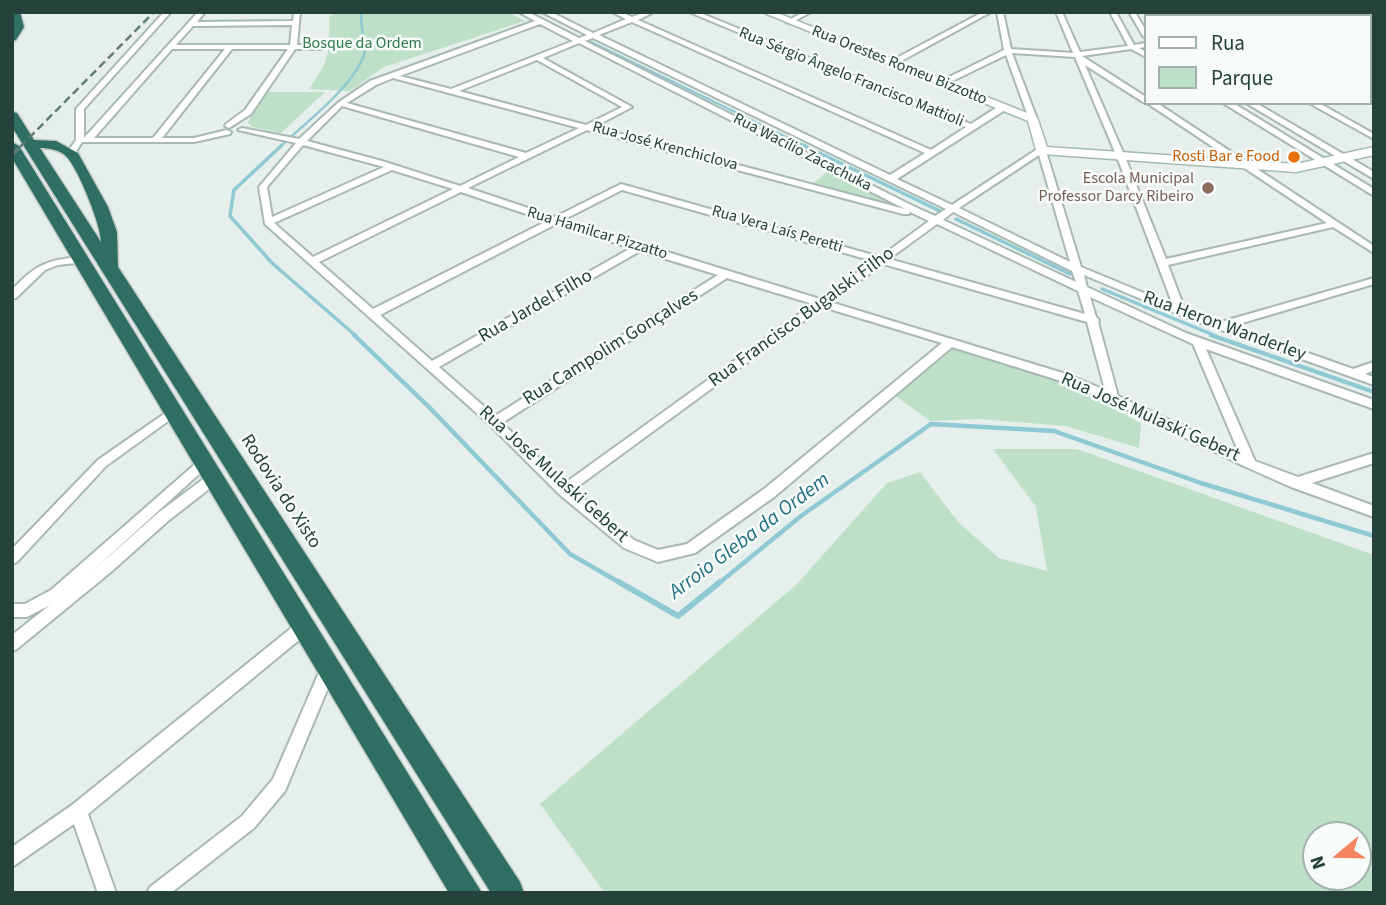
<!DOCTYPE html>
<meta charset="utf-8">
<style>
body{margin:0}
#map{position:relative;width:1386px;height:905px;overflow:hidden;background:#e6efeb;font-family:"Source Sans 3",sans-serif}
canvas{display:block}
.frame{position:absolute;inset:0;border:14px solid #24423a;pointer-events:none}
.legend{position:absolute;left:1144px;top:14px;width:228px;height:91px;box-sizing:border-box;background:#f7fbf9;border:2px solid #a3b1ad;margin:0;padding:9px 12px;list-style:none;font-size:21px;color:#24423a}
.legend li{display:flex;align-items:center;gap:14px;height:35px}
.legend b{width:35px;border:2px solid #a3b1ad}
.north{position:absolute;left:1302px;top:821px;width:70px;height:70px;box-sizing:border-box;background:#f7fbf9;border:2px solid #a3b1ad;border-radius:50%;rotate:251deg;font-size:19px;font-weight:700;line-height:28px;text-align:center;color:#24423a}
.north::after{content:'';display:block;margin:auto;width:24px;height:32px;background:#f4845f;clip-path:polygon(50% 0,100% 100%,50% 72%,0 100%)}
</style>
<div id="map">
<canvas width="1386" height="905"></canvas>
<div class="frame"></div>
<ul class="legend">
<li><b style="height:9px;background:#fff"></b>Rua</li>
<li><b style="height:19px;background:#bfe0c8"></b>Parque</li>
</ul>
<div class="north">N</div>
</div>
<script>
const context = document.querySelector('canvas').getContext('2d');
context.lineJoin = 'round';
function fillPath(path, color) {
  context.fillStyle = color;
  context.fill(path, 'evenodd');
}
function stroke(path, color, width, dash) {
  context.strokeStyle = color;
  context.lineWidth = width;
  context.lineCap = dash ? 'butt' : 'round';
  context.setLineDash(dash || []);
  context.stroke(path);
}
function label(font, color, halo, rows, align = 'center') {
  context.font = font + ' "Source Sans 3",sans-serif';
  context.lineWidth = 5;
  context.setLineDash([]);
  context.textBaseline = 'middle';
  context.strokeStyle = halo;
  context.fillStyle = color;
  for (const [text, x, y, turn = 0] of rows) {
    context.save();
    context.translate(x, y);
    context.rotate((+turn || 0) * Math.PI / 180);
    context.textAlign = isNaN(turn) ? turn : align;
    if (halo) context.strokeText(text, 0, 0);
    context.fillText(text, 0, 0);
    context.restore();
  }
}
const green = new Path2D(`
 M335 12H508L525 21 384 67 350 91 309 89C330 59 330 53 329 17Z
 M268 92H325L281 133 252 127 248 122 255 108Z
 M830 169 898 206 814 183Z
 M950 348 1020 368 1069 386 1141 423 1139 448 1066 426 979 419 930 421 893 394Z
 M993 449H1077L1374 555V893H605L540 804 797 584 887 483 920 472 958 522 999 558 1047 571 1036 507ZM1358 835V877H1316V835Z`);
const streamFar3 = new Path2D(`
 M591 42 807 147
 M280 147C306 122 352 88 364 55 368 42 358 26 362 12`);
const streamFar2 = new Path2D(`
 M282 145 234 190 230 216 272 263 356 336
 M803 145 940 211
 M956 219 1070 274
 M1102 289 1216 336`);
const streamFar1 = new Path2D(`
 M354 335 430 408 570 554 622 584
 M1211 335 1374 392
 M718 584 801 516 931 424 1054 431 1201 483 1374 536`);
const stream = new Path2D(`
 M619 582 678 616 720 582`);
const street = new Path2D(`
 M164 12H171L84 109V138L198 12H205L197 22 293 21 294 12H300L297 45H322L325 47 322 49H295L251 114 229 128 225 126 226 124 245 110 288 49H232L162 138H194L227 130 231 132 230 134 194 142H82L74 155H68L67 153 76 140V109ZM292 25 290 45H176L193 26ZM172 49H225L153 138H94Z
 M519 12H528L579 38 587 35 542 12H551L593 33 626 19 612 12H621L632 17 645 12H654L638 20 931 150 966 127 689 12H698L971 124 999 106H1005V110L897 179 952 205 1039 148H1045L1081 267 1173 305 1117 157 1075 57 1012 53 1037 119 1033 121 1029 119 1006 55 944 85 937 83 1004 50 997 12H1003L1011 49 1073 53 1056 12H1062L1080 52 1128 46 1110 12H1116L1134 45 1146 43V47L1139 48 1146 52V57L1131 49 1082 56 1146 97V102H1143L1085 65 1125 157 1166 259 1327 223 1147 103H1157L1374 246V253L1333 227 1168 265 1185 310 1221 322 1374 278V284L1232 326 1353 369 1374 362V370L1365 374 1374 377V385L1177 314 1084 275 1087 287 1186 333 1374 400V409L1206 349 1255 461 1298 477 1374 453V463L1312 483 1374 506V517L1291 487 1246 467 1109 401 1058 380 952 347 774 497 695 553 658 562 624 548 559 494 490 425 265 224 259 187 296 143 238 130 242 128 299 139 339 102 370 81 535 21ZM632 22 925 153 890 175 599 35ZM540 24 573 41 451 89 400 76ZM593 38 946 209 935 216 913 206 585 41ZM579 43 905 209 594 127 632 107 543 58ZM537 60 622 107 586 125 459 91ZM393 78 579 128 526 153 347 103 376 85ZM342 106 519 157 460 186 382 161 307 141ZM587 130 903 214H909L910 212 929 221 880 257 621 184 555 217 468 188ZM303 145 384 167 272 217 267 187ZM1039 155 1070 262 959 208ZM392 170 453 189 313 257 274 223ZM622 190 873 261 820 299 563 220ZM461 192 547 221 373 309 319 262ZM953 212 1072 271 1076 282 943 220ZM556 224 631 248 432 361 380 315ZM937 224 1078 291 1085 314 889 259ZM640 251 718 275 495 416 439 367ZM883 264 1087 322 1105 390 1066 374 830 302ZM727 278 813 304 565 483 502 423ZM1090 297 1193 344 1239 453 1118 396 1098 322 1099 320 1096 317ZM823 307 942 343 764 489 687 544 658 550 634 540 573 490Z
 M803 12H811L791 23 786 22Z
 M983 12H991L894 65 887 63Z
 M1129 12H1135L1146 31V38L1143 36Z
 M1204 12H1212L1216 16H1208Z
 M1262 12H1270L1275 16H1267Z
 M1313 12H1328L1315 16H1300Z
 M1370 33 1374 34V39L1370 38Z
 M1370 62 1374 63V67L1370 66Z
 M1370 96 1374 97V102L1370 101Z
 M1223 103H1233L1374 189V196Z
 M1246 103H1256L1374 172V179Z
 M1309 103H1319L1374 134V139Z
 M82 257 87 260 85 262 58 265 45 270 16 298 12 299V290C35 265 48 259 82 257Z
 M174 407 178 408 180 411 178 414 106 466 17 562 12 564V549L98 460Z
 M205 457 209 459 211 462 209 465 90 573 158 513 210 474H218L220 478 218 482 168 521 112 571 17 649 12 651V635L50 605 27 617H12V604H25L51 590 201 459Z
 M305 619 310 621 312 626 310 631 88 814 116 893H98L74 824 12 867V847L72 805 300 621Z
 M329 659 334 661 337 666 285 791 254 828 171 893H147L150 887 242 816 273 779 324 661Z`);
const secondary = new Path2D(`
 M762 12H775L1037 117 1047 147 1296 164 1374 147V155L1296 172 1042 154 1036 150 1028 121Z`);
const highway = new Path2D(`
 M12 12H20L24 27 16 40 12 41Z
 M12 112 17 113 34 140 56 141 78 153 108 207 117 232 118 267 520 882 524 893H491L12 127ZM40 148C48 148 60 150 66 156 78 168 101 225 101 242Z
 M12 142 19 146 482 893H449L12 158Z`);
const railFar1 = new Path2D(`
 M20 147 154 12`);
const rail = new Path2D(`
 M12 155 22 145`);
const markers = [
 [1294,157,7,"#e8710a"],
 [1208,188,7,"#8d6e63"]
];
const farParknames = [
 ["Bosque da Ordem",362,44]
];
const farStreetnames = [
 ["Rua Orestes Romeu Bizzotto",899,66,22],
 ["Rua Sérgio Ângelo Francisco Mattioli",851,78,22],
 ["Rua José Krenchiclova",665,147,15],
 ["Rua Wacílio Zacachuka",802,153,27],
 ["Rua Vera Laís Peretti",777,230,16],
 ["Rua Hamilcar Pizzatto",597,234,17]
];
const farFoodnames = [
 ["Rosti Bar e Food",1280,157]
];
const farEducationnames = [
 ["Escola Municipal",1194,179],
 ["Professor Darcy Ribeiro",1194,197]
];
const streetNames = [
 ["Rua Jardel Filho",536,307,-30],
 ["Rua Francisco Bugalski Filho",802,318,-36],
 ["Rua Heron Wanderley",1224,327,20],
 ["Rua Campolim Gonçalves",611,348,-32],
 ["Rua José Mulaski Gebert",1150,418,24],
 ["Rua José Mulaski Gebert",553,475,42],
 ["Rodovia do Xisto",280,492,57]
];
const waterNames = [
 ["Arroio Gleba da Ordem",750,537,-37]
];
fillPath(green, '#bfe0c8');
stroke(streamFar3, '#8ec9d4', 2.5);
stroke(streamFar2, '#8ec9d4', 3.5);
stroke(streamFar1, '#8ec9d4', 4.5);
stroke(stream, '#8ec9d4', 6);
stroke(street, '#a8b8b2', 4);
stroke(secondary, '#a4bbb3', 3);
stroke(highway, '#c2cac8', 3);
fillPath(street, '#fff');
fillPath(secondary, '#fff');
fillPath(highway, '#2f6f62');
stroke(railFar1, '#5f7d75', 2.5, [8, 4.5]);
stroke(rail, '#5f7d75', 3.5, [10, 5]);
for (const [x, y, r, color] of markers) {
  const dot = new Path2D();
  dot.arc(x, y, r, 0, 2 * Math.PI);
  context.fillStyle = color;
  context.fill(dot);
  stroke(dot, '#f7fbf9', 2.5);
}
label('16px', '#2d7a4b', '#f7fbf9', farParknames);
label('16px', '#24423a', '#f7fbf9', farStreetnames);
label('16px', '#c56008', '#f7fbf9', farFoodnames, 'right');
label('16px', '#785e54', '#f7fbf9', farEducationnames, 'right');
label('19px', '#24423a', '#f7fbf9', streetNames);
label('italic 21px', '#1c6f80', '#f7fbf9', waterNames);
</script>
